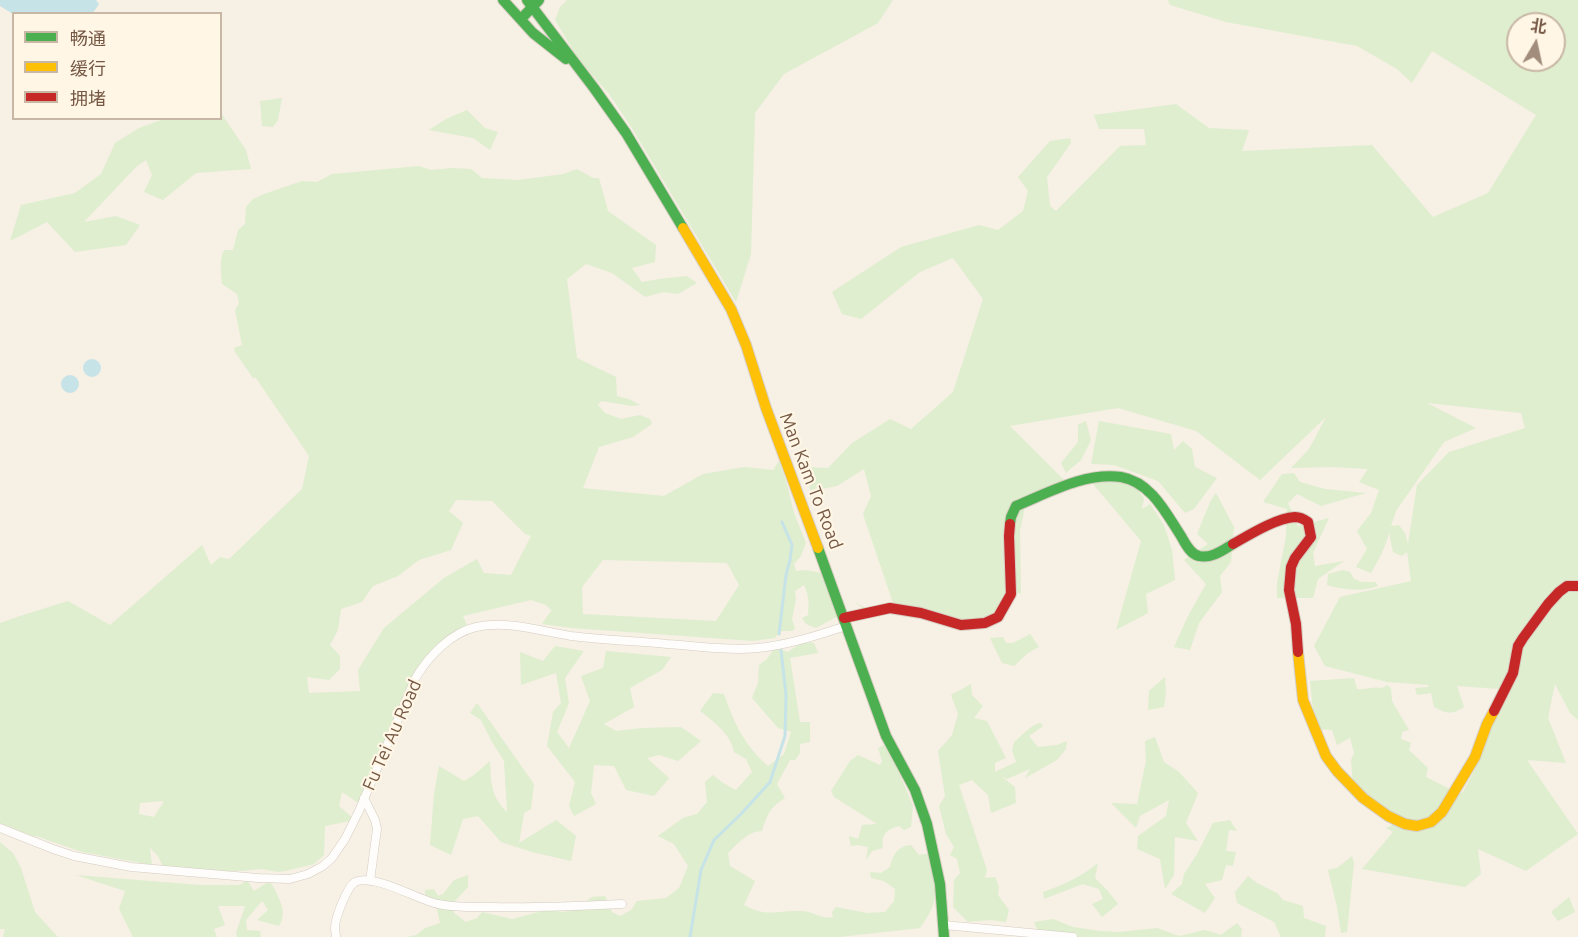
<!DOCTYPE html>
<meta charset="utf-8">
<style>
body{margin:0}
#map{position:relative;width:1578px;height:937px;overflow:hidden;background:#f6f0e5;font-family:Ubuntu,"Noto Sans SC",sans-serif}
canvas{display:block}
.legend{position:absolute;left:12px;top:12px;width:210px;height:108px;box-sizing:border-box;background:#fff6e5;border:2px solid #c8b7a5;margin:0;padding:8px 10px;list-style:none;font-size:18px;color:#755844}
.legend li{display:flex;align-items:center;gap:12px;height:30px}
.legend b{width:30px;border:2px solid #c8b7a5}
.north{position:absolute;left:1506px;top:12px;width:60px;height:60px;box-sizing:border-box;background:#fff6e5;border:2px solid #c8b7a5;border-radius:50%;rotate:9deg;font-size:16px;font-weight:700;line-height:24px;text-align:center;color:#755844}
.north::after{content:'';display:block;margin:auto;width:21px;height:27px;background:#a28d7c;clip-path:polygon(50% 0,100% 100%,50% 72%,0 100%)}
</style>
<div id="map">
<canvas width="1578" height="937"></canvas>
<ul class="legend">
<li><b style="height:8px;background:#4caf50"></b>畅通</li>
<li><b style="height:8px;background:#ffc107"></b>缓行</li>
<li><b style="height:8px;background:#c62828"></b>拥堵</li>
</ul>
<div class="north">北</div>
</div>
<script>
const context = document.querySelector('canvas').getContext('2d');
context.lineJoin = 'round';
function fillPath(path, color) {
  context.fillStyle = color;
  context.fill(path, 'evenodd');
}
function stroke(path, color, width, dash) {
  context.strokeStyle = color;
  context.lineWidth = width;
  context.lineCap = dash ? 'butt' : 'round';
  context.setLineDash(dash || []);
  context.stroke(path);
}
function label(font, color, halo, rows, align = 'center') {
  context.font = font + ' Ubuntu,sans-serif';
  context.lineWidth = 4.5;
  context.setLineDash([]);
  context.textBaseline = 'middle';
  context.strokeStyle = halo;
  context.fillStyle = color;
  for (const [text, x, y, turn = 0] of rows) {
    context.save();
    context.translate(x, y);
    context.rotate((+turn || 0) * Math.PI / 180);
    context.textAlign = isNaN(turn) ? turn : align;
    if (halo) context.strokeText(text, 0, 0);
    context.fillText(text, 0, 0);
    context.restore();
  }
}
const green = new Path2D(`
 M567 0H893L878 23 784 74 755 113 751 254 736 302 630 125 609 94 579 60 555 20 560 7Z
 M1168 0H1578V587L1574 586 1578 592V720L1570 713 1555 684 1548 718 1566 763 1527 760 1578 834 1526 871 1478 849 1481 874 1465 887 1362 869 1393 832 1386 828 1403 820 1380 806 1353 783 1351 760 1354 753 1350 738 1337 745 1332 730 1317 729 1313 710 1310 681 1354 678 1357 689C1366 690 1373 686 1382 688L1387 685 1391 688 1392 701 1409 730 1402 732 1401 739 1411 743 1409 750 1428 768 1426 777 1452 790 1447 800 1463 792 1476 767 1487 724 1500 689 1457 686 1464 707C1452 715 1447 714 1434 707L1431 693 1417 695 1415 688 1428 687 1429 685 1387 682 1325 666 1314 646 1340 597 1411 581 1407 552 1402 556 1393 552 1390 537V532L1382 553 1371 573 1356 567 1367 549 1357 531 1371 513 1379 490 1359 482 1368 469 1331 467 1291 468 1309 449 1326 417 1260 480 1196 431 1118 408 1010 426 1069 485 1025 507 1020 531 1021 593 1011 594 994 619 964 625 890 607 867 612 855 602 867 609 893 603 863 514 871 496 864 469 837 486 811 491 803 467 828 468 852 443 890 419 911 429 953 392 983 299 953 258 920 272 861 319 842 314 832 292 901 247 979 225 998 230 1023 211 1028 191 1018 177 1050 141 1070 138 1071 143 1047 177 1050 206 1056 211 1120 146 1146 145 1144 129H1099L1094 115 1176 104 1209 128 1249 130 1242 151 1372 145 1433 217 1488 193 1536 115 1432 51 1412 83 1397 69 1357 46 1226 22 1170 5ZM1518 24H1554V60H1518ZM1427 403 1521 413 1525 428 1449 452 1417 485 1408 544 1405 533 1399 525 1391 526 1396 511 1444 442 1476 428Z
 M282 98 278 120 273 127 262 126 260 101Z
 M467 110 485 128 498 132 490 150 473 138 429 130 446 119Z
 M221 113 246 150 251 169 196 173 163 200 144 192 152 175 146 160 136 167 84 222 116 216 140 225 126 245 75 252 47 222 10 241 21 205 75 193 101 174 115 143 139 128 164 119 220 118Z
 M419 166 431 170 452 168 471 169 482 178 519 180 563 174 577 169 593 178H599L608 211 656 245 655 262 632 268 642 282 659 279 687 276 697 283 678 294 664 292 645 297 612 273 586 264 567 279 577 358 616 377 617 396 629 399 640 405 632 406 601 401 598 405 605 413 621 419 640 415 650 419 652 424 633 437 599 447 583 488 664 496 703 474 744 467 773 470 779 461 787 484 794 513 806 543 801 556 794 564 796 571 806 570 821 573 838 616 816 628 806 624 802 618 808 615C809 604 809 595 804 585L795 591 796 600 792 619 795 628 793 631H780L775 638 753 641 572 628 542 624 550 612 552 611 546 605 531 600 463 616 469 630 448 638 416 669 364 807 342 792 339 806 355 820 325 826 324 855 314 864 285 871 278 872 262 869 242 871H218L201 869 194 874 163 867 158 856 150 848 152 865 82 852 36 836 35 837 0 823V623L20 616 68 601 110 625 202 545 211 565 220 557 229 559 302 489 309 456 256 378H253L235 352 234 348 242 345 235 310 239 304 237 294 222 284C221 273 219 260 224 250H233L238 230 245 224 246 207 253 199 264 194 302 181 317 182 332 174ZM456 500 492 501 525 534 531 536 511 575 484 573 477 559 444 578 384 628 358 670 360 691 309 693 307 677 329 680 340 669V656L330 645 338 630 341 609 362 602 373 586 398 576 419 560 451 550 463 523 449 511ZM603 560 727 563 739 585 716 621 583 614 582 587ZM164 801 154 817 139 814 140 803Z
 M1086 421 1091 440 1081 460 1066 473 1061 463 1078 442V425Z
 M1099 421 1171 434 1174 450 1183 441 1192 449 1195 467 1217 478 1194 509 1185 513 1158 481 1114 465 1091 464Z
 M1126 473 1144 498 1142 509 1150 504 1164 525 1172 550 1175 580 1146 594 1148 613 1116 630 1141 541 1093 484Z
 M1294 473 1300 482 1325 489 1366 493 1321 506 1297 494 1288 503 1298 526 1329 518 1313 553 1315 566 1344 561 1318 579 1313 598H1277V583L1286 536 1287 509 1263 502 1282 474Z
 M1216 493 1234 527 1231 562 1220 576 1222 592 1199 623 1190 650 1174 647 1188 616 1206 584 1184 560 1208 544 1197 534 1211 500Z
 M1343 570 1350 572 1354 579 1362 582H1375L1378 586C1361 592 1344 590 1327 585L1328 574Z
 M1030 634 1039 647 1028 653 1014 666 1002 663 990 638 1003 637 1006 643H1013Z
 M802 642 814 643 818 653 790 658 800 722H810V742L800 744V753L795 760H790L777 784 785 798C770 807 767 815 762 831 746 832 739 843 728 853L730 866 755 881 744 905C767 918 777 910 801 911 813 911 821 920 833 917L832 912 836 907 867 913 885 912 894 901 895 889 884 881 871 878 870 872 881 873 890 867C893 855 897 846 911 845L919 855 931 853C936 887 942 898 920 928L839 937H407L416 935 425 928 440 923 437 909 425 897V890L434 889 438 896 443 894 454 880 468 875V887L455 901 454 913 466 922 477 918 482 912 512 919 547 910 564 912 574 910 592 897 605 896 612 912 620 916 631 910 637 901 666 898 679 888 688 866 674 844 658 836 683 818 697 814 707 802 705 782 713 775 723 783 736 790 752 772 746 759 734 752C731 734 714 722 700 711L713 693 724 694C734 723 744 745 768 766L784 754 791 732 778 728 752 698 758 683 759 665 767 659 775 648 788 652Z
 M555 646 584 651 565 678 569 703 557 732 569 748 590 701 581 676 603 668 606 651 671 657 662 670 630 688 634 707 604 724 616 731 642 728 681 727 701 741 678 761 659 755 647 758 669 778 654 796 626 790 614 766 594 765 591 793 596 804 574 816 569 806 575 782 547 746 553 712 561 703 556 673 521 685 520 652 543 661Z
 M1165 677 1166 692 1164 707 1148 710 1149 691Z
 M971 684 972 695 983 706 974 718 987 721 1006 758 995 763V772L1016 762 1012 751 1014 742C1023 735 1030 725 1041 723L1043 726 1029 736 1038 747 1057 745 1067 741 1066 749 1057 760 1025 778 1030 769 1007 779 1001 776 1015 787 1016 803 991 813 988 795 972 780 959 785 987 870 985 878 995 877 999 886 998 895 1009 910 1006 922 990 920 968 922 953 907 954 880 960 873 957 859 950 855 954 847 946 834 939 806 945 796 938 751 952 735 958 714 951 695Z
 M477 703 534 784 531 809 524 813 519 843 556 820 576 836 571 861 532 852 501 842 478 816 463 819 451 855 430 845 434 794 439 766 464 781 474 775 490 761C491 783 491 797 507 812L504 761 492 742 481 720 470 713Z
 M1155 737 1164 762 1179 772 1198 793 1186 823 1198 841 1175 837 1174 875 1165 889 1160 859 1137 849 1138 836 1166 816 1169 800 1140 816 1136 828 1111 803 1137 804 1146 761 1145 741Z
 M887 743V751L895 763 913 806 911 827 904 830 899 826C886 830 881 834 883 848L872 851 866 860 868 847 858 845 851 846 849 836 858 839 862 825 877 824 834 797 831 791 850 761 858 755 880 765 882 761 878 748Z
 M1230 820 1237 831 1229 830 1226 851 1236 852 1233 866 1226 865 1222 880 1205 884 1215 898 1205 913 1171 894 1182 884 1184 874 1197 854 1213 823Z
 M0 842 13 853 21 868 35 912 58 937H3L5 929H0Z
 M1352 856 1354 863 1347 932 1341 933 1337 907 1328 870 1337 868Z
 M1098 863 1095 878 1108 891 1118 904 1102 917 1092 904 1103 899 1099 889 1083 884 1044 899 1043 892C1063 885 1081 877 1098 863Z
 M76 875 200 885H240L247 880 254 891 270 881C277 895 289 911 279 926L257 920 268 910 262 901 246 920 247 930 260 931 261 937H237L236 933 245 906H218L225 925 214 929 217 937H133L119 909 125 891Z
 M1248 876 1257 883 1277 893 1283 900 1303 906 1304 918 1326 926 1325 937H1281L1274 922 1237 903 1235 892Z
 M1569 897 1575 912 1558 921 1551 912Z
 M1053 919 1073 927 1100 931 1120 932 1157 928 1179 936 1205 930 1221 935 1237 923 1242 929 1241 937H1040L1034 922Z`);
const water = new Path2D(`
 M0 0H96L99 4 93 13 13 14 0 6Z
 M83 368a9 9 0 1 1 18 0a9 9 0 1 1-18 0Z
 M61 384a9 9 0 1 1 18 0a9 9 0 1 1-18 0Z`);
const stream = new Path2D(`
 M779 634 786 575 790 560 792 545 782 522
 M690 937 701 870 714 840 742 813 770 782 785 736 786 695 781 650`);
const street = new Path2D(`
 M364 798 375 820 377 829 370 881
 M0 828 53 849 74 856 131 867 258 878 290 879 308 874 323 866 332 858 345 839 359 811 415 679C428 657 450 633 476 627 508 620 539 631 571 636 603 640 635 641 667 644 697 646 728 651 758 648 789 645 818 635 846 626
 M944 925 1073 937
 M336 937C336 934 335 931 335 928 335 918 347 887 355 882 374 873 418 900 438 904 456 908 475 907 493 907 536 908 579 906 622 904`);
const fast = new Path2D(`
 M503 0 533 33 566 59
 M527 0 594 88 626 133 683 228
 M521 19 539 0
 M1010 524 1011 517 1016 506C1048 493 1085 472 1121 477 1151 482 1166 513 1181 536 1185 543 1190 554 1199 556 1211 559 1223 550 1233 544
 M818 548 886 736 915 790 927 824 940 884 944 937`);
const slow = new Path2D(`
 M683 228 731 309 746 345 766 408 818 548
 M1298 652 1303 700 1326 756 1337 771 1363 798 1388 816 1405 824 1417 826 1431 822 1442 812 1475 757 1487 724 1494 711`);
const jam = new Path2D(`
 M1233 544C1249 535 1276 518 1295 517 1300 517 1304 519 1308 522L1311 537 1295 558 1291 567 1289 590 1296 624 1298 652
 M844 618 890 608 921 613 961 625 985 623 998 617 1011 594 1009 536 1010 524
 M1494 711 1513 673 1518 646 1523 638 1548 604 1559 592 1567 586H1578`);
const streetNames = [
 ["Man Kam To Road",811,481,69],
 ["Fu Tei Au Road",392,735,-66]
];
fillPath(green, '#dfeece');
fillPath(water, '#c6e3e7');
stroke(stream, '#c6e3e7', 3);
stroke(street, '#d5cbc0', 9);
stroke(fast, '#d7cdc2', 12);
stroke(slow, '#d7cdc2', 12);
stroke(jam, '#d7cdc2', 12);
stroke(street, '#fefdfb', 8);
stroke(fast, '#4caf50', 10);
stroke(slow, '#ffc107', 10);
stroke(jam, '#c62828', 10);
label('18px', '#755844', '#fff6e5', streetNames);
</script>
